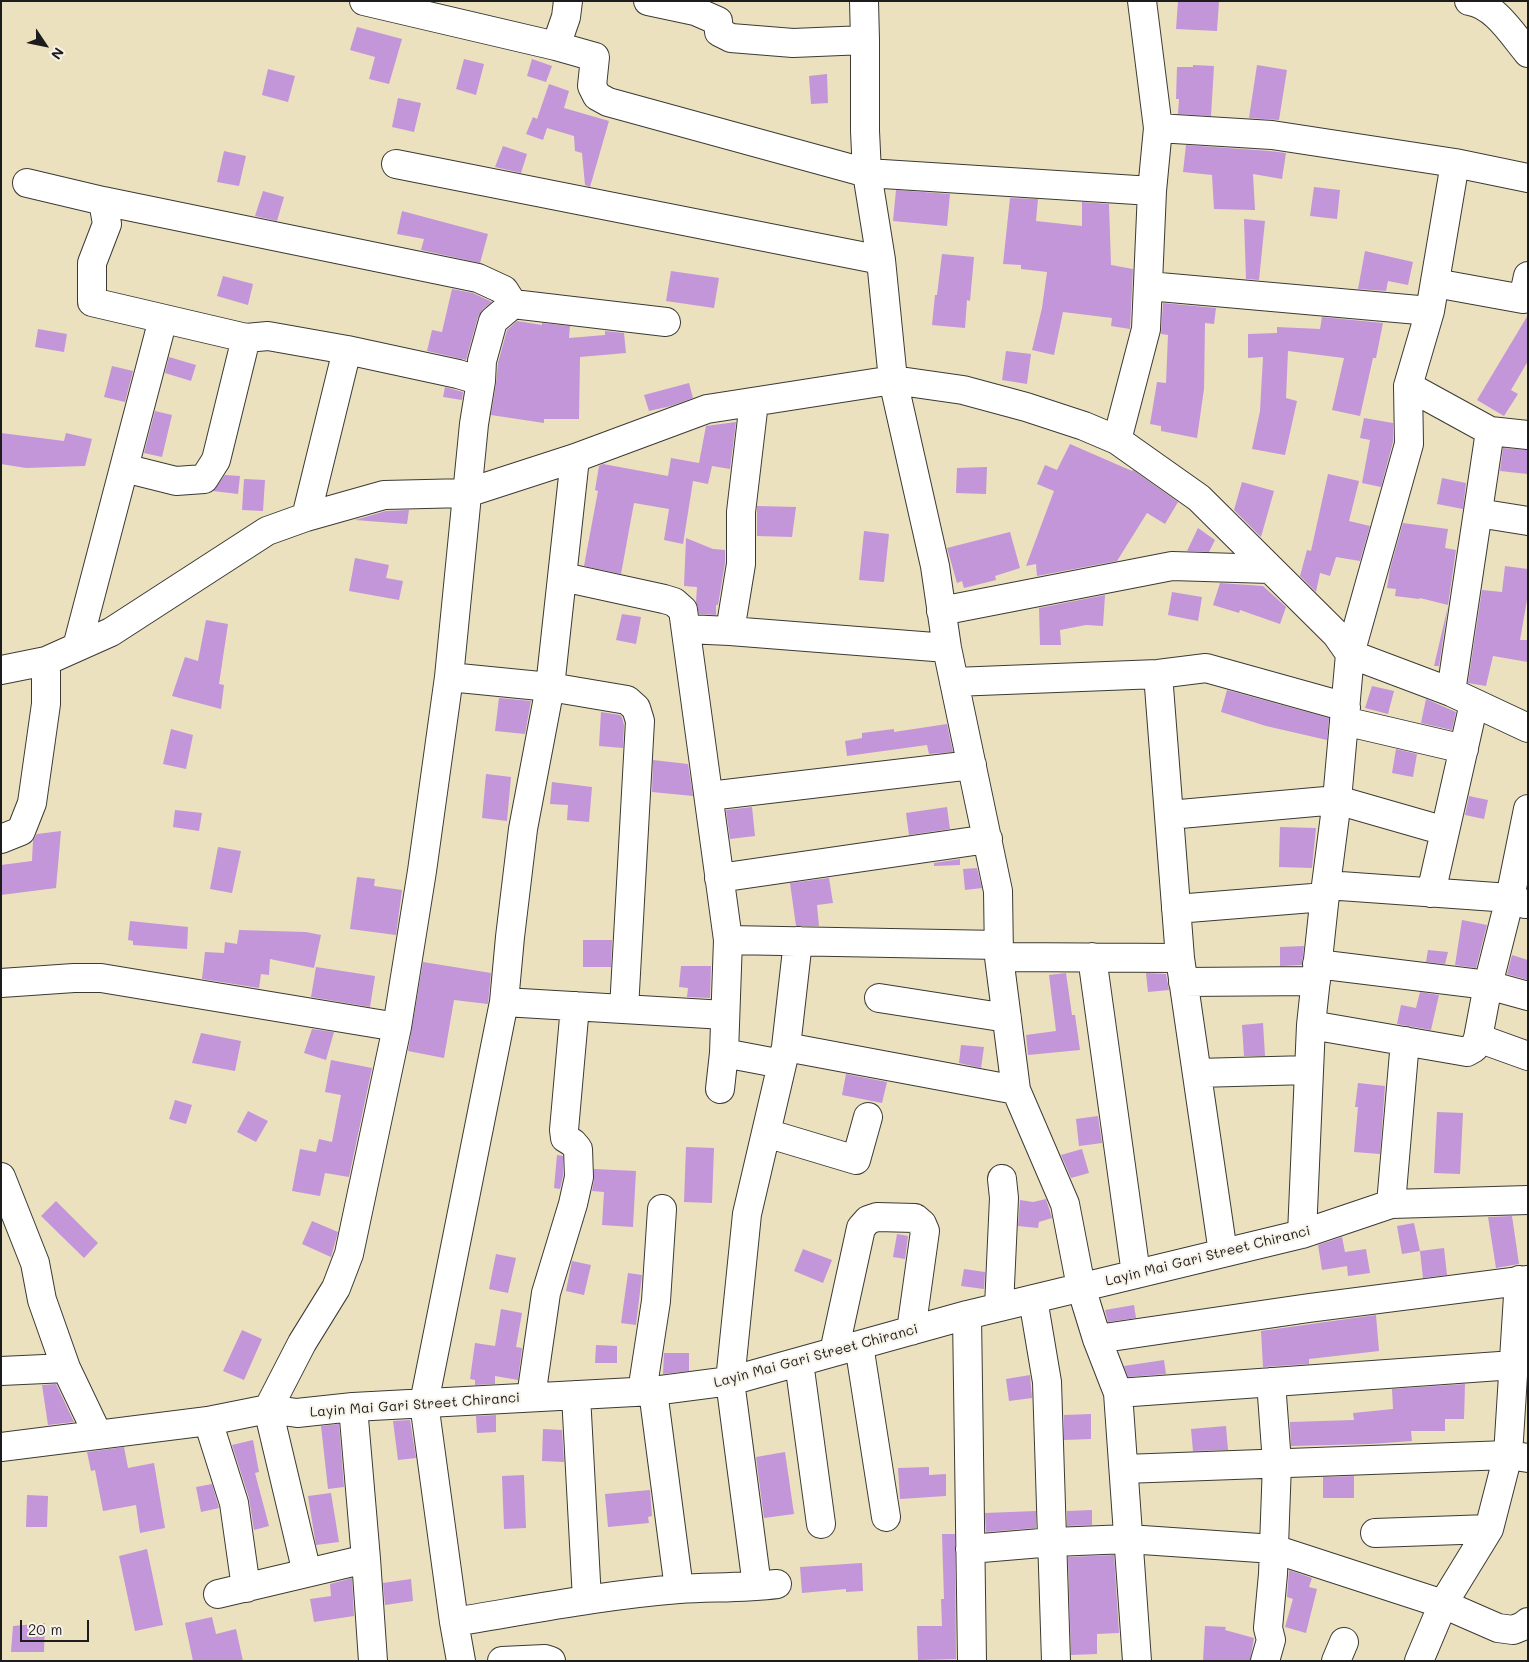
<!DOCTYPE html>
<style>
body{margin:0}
#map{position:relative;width:1529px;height:1662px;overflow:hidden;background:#ebe1bf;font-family:Mali,sans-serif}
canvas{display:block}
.frame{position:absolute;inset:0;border:2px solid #1c1c1c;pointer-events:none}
.north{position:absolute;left:20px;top:20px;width:50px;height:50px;-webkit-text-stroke:4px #f7f3e8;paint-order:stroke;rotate:124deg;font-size:14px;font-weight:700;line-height:20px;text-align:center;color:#1c1c1c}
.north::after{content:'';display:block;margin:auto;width:18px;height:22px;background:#1c1c1c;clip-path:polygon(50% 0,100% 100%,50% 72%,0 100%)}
.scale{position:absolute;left:20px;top:1620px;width:69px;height:22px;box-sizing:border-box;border:2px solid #1c1c1c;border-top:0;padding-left:6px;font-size:15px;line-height:18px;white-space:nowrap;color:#1c1c1c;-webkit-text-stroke:4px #f7f3e8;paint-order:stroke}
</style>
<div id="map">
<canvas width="1529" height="1662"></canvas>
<div class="frame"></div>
<div class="north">N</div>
<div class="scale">20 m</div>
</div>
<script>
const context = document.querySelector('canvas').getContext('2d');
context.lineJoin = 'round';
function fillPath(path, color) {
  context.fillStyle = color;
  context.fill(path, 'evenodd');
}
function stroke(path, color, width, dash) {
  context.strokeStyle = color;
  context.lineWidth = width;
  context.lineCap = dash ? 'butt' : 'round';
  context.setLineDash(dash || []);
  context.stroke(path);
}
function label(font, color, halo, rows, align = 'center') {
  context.font = font + ' Mali,sans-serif';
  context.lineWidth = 4;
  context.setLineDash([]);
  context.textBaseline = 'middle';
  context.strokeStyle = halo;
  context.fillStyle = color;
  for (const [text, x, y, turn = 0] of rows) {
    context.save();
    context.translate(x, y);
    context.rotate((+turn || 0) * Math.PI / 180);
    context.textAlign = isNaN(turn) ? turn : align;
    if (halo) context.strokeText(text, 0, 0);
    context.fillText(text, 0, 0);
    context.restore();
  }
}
const building = new Path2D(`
 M1178 1H1219L1217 31 1176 29Z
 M357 27 402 39 389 84 369 79 375 57 350 50Z
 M464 59 484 64 476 95 456 89Z
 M532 59 552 66 546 82 527 76Z
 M1193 65 1214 66 1211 116 1178 114 1179 99H1176L1177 67H1193Z
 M1257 65 1287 70 1279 120 1249 118Z
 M268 69 295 76 288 102 262 95Z
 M827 74 828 103 811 104 809 76Z
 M549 84 569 91 564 108 609 121 590 187 585 185 582 153 575 151 574 136 547 128 543 140 526 134 533 117 537 119Z
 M398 98 421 103 414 132 392 127Z
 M1186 145 1270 151 1286 153 1282 179 1253 174 1255 210 1214 209 1212 175 1183 172Z
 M503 146 527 154 521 173 495 167Z
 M224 151 246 156 239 186 217 182Z
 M1314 187 1340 190 1337 219 1310 216Z
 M896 190 950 194 947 226 893 221Z
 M263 191 284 197 277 221 255 216Z
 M1010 198 1038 199 1036 221 1082 226V202L1109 204 1111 265 1133 269 1130 329 1111 326 1112 318 1063 312 1054 355 1032 350 1042 308 1047 272 1021 269V265L1003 264Z
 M402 211 488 234 480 263 421 250 424 239 397 234Z
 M1244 219 1265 221 1259 280 1246 279Z
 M1365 251 1413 262 1408 285 1388 281 1386 291 1358 289Z
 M942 254 974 257 970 301 967 300 965 328 932 325 935 295H937Z
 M671 271 719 278 714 308 666 301Z
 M223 276 253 284 248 305 217 296Z
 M452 289 473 293 492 302 483 309 478 317 466 360 427 351 432 330 442 332Z
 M1163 303 1216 308 1214 324 1205 323 1204 389 1197 438 1161 431V426L1150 424 1157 382 1166 383 1168 335 1161 334Z
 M1528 315V361L1511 390 1518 394 1504 416 1477 400Z
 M1322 317 1383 323 1376 358H1373L1360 416 1332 410 1344 358 1288 351 1286 398 1297 401 1285 455 1252 449 1260 411 1263 357 1248 358V334L1277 333V327L1320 329Z
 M517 321 542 325V323L570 326 569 338 605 335V331L624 333 626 353 580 357 579 419H544V423L491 415 496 384 498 363 507 330Z
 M38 329 67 334 64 352 35 347Z
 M1006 351 1031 354 1027 384 1002 380Z
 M169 357 196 365 191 381 165 373Z
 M112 366 133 371 125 402 104 397Z
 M689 383 693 398 671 406 649 411 644 395Z
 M445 387 463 392 462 400 443 397Z
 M155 411 172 415 162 457 144 453Z
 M1364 418 1393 423V442L1381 487 1362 483 1370 440 1360 438Z
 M736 422 730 469 712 466 708 484 693 481 683 544 664 540 669 509 634 503 621 574 584 566 598 491 595 490 599 466 603 464 668 476 671 458 699 463 706 426Z
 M1 433 64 441 66 433 92 439 85 466 26 468 1 464Z
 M1070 444 1132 471 1133 470 1178 502 1165 524 1147 513 1117 561 1037 576 1036 564 1026 566 1054 491 1037 484 1045 465 1057 470Z
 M1503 448 1528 450V474L1500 471Z
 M987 467 986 494 956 493 957 468Z
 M1328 474 1359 481 1349 521 1370 526 1360 561 1336 557 1330 576 1320 573 1316 592 1300 576 1307 550 1311 551Z
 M225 475 240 476 238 494 213 491Z
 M1442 478 1466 483 1463 509 1437 504Z
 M244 479 265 480 263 511 242 510Z
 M1242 482 1274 491 1261 537 1234 510Z
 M757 506 796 507 792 537 757 536Z
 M409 510 407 524 355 520 386 511Z
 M1403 523 1448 529 1445 548 1456 550 1448 605 1420 598 1419 599 1395 596 1396 589 1387 588 1390 569Z
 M1198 528 1215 540 1209 552 1187 551Z
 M864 531 889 534 884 582 859 580Z
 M1010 532 1020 568 995 576 996 580 964 588 962 581 957 583 947 548Z
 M686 538 713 549 725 550V563L718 605H716V615L699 614 696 602 697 587 684 586Z
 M355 558 389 565 386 578 403 581 399 600 349 591Z
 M1505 566 1528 569V594L1520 640H1528V662L1493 656 1486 686 1468 683 1482 590 1502 592Z
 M1220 583 1263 586 1286 607 1280 624 1240 610 1239 613 1213 605Z
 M1172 592 1202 597 1198 621 1168 615Z
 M1105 595 1103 626 1086 625 1060 630 1061 645H1040L1039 608Z
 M1448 606 1439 666H1434Z
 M622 614 641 617 636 644 616 640Z
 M206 620 228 624 219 684 224 685 221 709 172 696 185 657 198 661Z
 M1372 686 1394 691 1388 714 1365 708Z
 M1227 690 1329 718 1327 740 1266 726 1221 712Z
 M499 698 531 701 525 734 495 731Z
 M1426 699 1456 712 1452 730 1421 723Z
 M601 712 620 715 622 717 624 725 623 748 599 746Z
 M947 724 953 752 929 754 927 745 847 756 845 741 862 738V733L894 729V732Z
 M171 729 193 735 186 769 163 764Z
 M1396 749 1417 754 1413 777 1392 773Z
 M653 760 688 764 693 796 652 792Z
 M486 774 511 777 507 821 482 818Z
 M552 782 592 787 589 822 567 820 568 805 550 804Z
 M1469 796 1488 800 1484 819 1465 815Z
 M752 807 755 836 730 839 726 810Z
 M947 807 950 829 909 835 906 813Z
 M175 810 202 813 199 831 173 827Z
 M1280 827 1316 828 1312 868 1279 867Z
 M61 831 56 888 1 895V865L32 861 33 840 37 834Z
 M218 847 241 851 232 893 210 889Z
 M960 859V865L934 866V863Z
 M977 868 982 888 965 890 963 869Z
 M357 877 375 879 374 886 402 890 396 935 350 929Z
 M829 878 833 903 817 905 819 926H796L790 883Z
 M1462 920 1487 925 1476 968 1455 965Z
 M130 921 188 927 187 949 133 945V941L128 940Z
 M239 930 306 932 321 935 314 968 270 959 269 975 261 974 259 988 202 979 205 952 224 953 225 942 237 944Z
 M583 940H612L611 967H583Z
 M1304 946 1302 965 1280 966V947Z
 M1428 950 1448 952 1445 964 1426 962Z
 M1512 955 1528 960V980L1507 974Z
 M423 962 491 973 488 1004 454 1000 444 1058 408 1051Z
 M681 966H711L710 998 687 997 688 988 679 987Z
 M316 967 375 976 370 1007 311 997Z
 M1066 973 1072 1015H1075L1080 1050 1028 1055 1026 1035 1056 1031 1049 975Z
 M1146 973 1166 974 1169 990 1148 992Z
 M1420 992 1439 995 1431 1030 1397 1024 1401 1005 1416 1008Z
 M1263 1023 1265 1056H1244L1242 1025Z
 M312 1029 334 1032 326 1060 304 1053Z
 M201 1033 241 1041 235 1071 192 1063Z
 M961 1045 984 1047 981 1068 959 1063Z
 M331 1060 372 1068 349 1177 325 1173 320 1196 292 1191 300 1149 316 1152 319 1139 332 1142 341 1095 325 1092Z
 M846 1074 887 1082 882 1103 842 1095Z
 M1358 1083 1385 1086 1380 1154 1354 1152 1358 1107H1355Z
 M175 1100 192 1105 186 1124 169 1119Z
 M248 1111 268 1121 256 1142 237 1132Z
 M1437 1112 1463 1113 1460 1174 1434 1173Z
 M1098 1116 1102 1143 1079 1146 1076 1119Z
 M686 1147 714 1148 712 1203 684 1202Z
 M1082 1149 1089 1173 1071 1178 1061 1155Z
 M557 1155 563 1156V1176L560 1189 554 1188Z
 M594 1169 636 1171 633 1227 602 1225 604 1192 592 1191 594 1180Z
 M1046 1199 1052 1218 1039 1222 1038 1228 1018 1226 1020 1200 1033 1202Z
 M56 1201 98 1243 84 1258 41 1216Z
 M1512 1216 1519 1264 1496 1268 1488 1217Z
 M312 1221 338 1232 331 1257 302 1244Z
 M1414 1223 1420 1251 1402 1254 1397 1226Z
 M897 1234 908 1236 905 1259 893 1257Z
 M1342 1237 1345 1252 1366 1249 1370 1273 1348 1276 1347 1266 1322 1270 1318 1245Z
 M1444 1248 1447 1275 1423 1278 1420 1251Z
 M803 1249 832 1260 823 1283 794 1271Z
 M496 1254 516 1258 508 1293 489 1289Z
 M572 1261 591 1265 584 1295 566 1291Z
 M964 1269 985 1272 984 1289 961 1286Z
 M628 1273 642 1275 636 1325 621 1323Z
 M1134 1305 1136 1318 1108 1322 1105 1310Z
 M501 1309 522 1313 516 1347 522 1348 518 1380 495 1376V1384L475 1385V1380L470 1379 475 1343 495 1346Z
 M1376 1315 1379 1351 1309 1359V1364L1263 1367 1261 1331Z
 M242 1330 262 1339 244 1380 223 1371Z
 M596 1345 617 1346V1363H595Z
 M664 1353H689V1371L663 1374Z
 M1164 1360 1166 1374 1128 1377 1124 1366Z
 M1030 1375 1032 1398 1009 1401 1006 1379Z
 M56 1384 74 1422 48 1425 42 1385Z
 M1465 1384 1464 1419H1445V1431H1411L1412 1441 1370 1444 1291 1446 1290 1422 1354 1420 1353 1413 1393 1409 1392 1389Z
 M1091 1414V1439L1064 1440V1415Z
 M496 1415V1432L477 1433 476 1416Z
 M410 1420 416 1458 398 1460 393 1421Z
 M339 1424 344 1487 328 1489 321 1426Z
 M1226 1426 1228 1450 1193 1451 1191 1429Z
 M543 1429 562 1430 564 1462 542 1461Z
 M253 1440 259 1472 255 1473 269 1526 254 1530 249 1498 232 1445Z
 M124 1447 128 1468 154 1463 165 1528 140 1533 136 1505 103 1511 95 1470 91 1471 87 1452Z
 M785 1452 794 1514 764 1518 756 1457Z
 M929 1467V1475L946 1474V1496L900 1499 898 1468Z
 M524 1475 526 1528 504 1529 502 1476Z
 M1354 1476V1498H1323V1477Z
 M212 1484 219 1508 201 1512 196 1487Z
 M650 1490 652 1516 648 1517 649 1523 608 1527 605 1494Z
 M331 1493 339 1542 316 1545 308 1496Z
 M27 1495 48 1496 47 1527H26Z
 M1092 1510V1525L1067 1526V1511Z
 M1036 1511V1528L986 1532 985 1513Z
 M942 1534H955L956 1659 918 1660 917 1626H942L941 1599H944Z
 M147 1549 163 1625 135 1631 119 1556Z
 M1114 1555 1119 1633 1097 1634V1654L1071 1655 1068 1557Z
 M862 1563 863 1591 846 1592V1589L802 1593 800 1567Z
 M1289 1570 1312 1578 1309 1587 1317 1589 1306 1633 1285 1627 1293 1599 1287 1597Z
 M352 1578 354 1616 314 1622 310 1599 331 1596 330 1584Z
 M411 1579 413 1601 385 1605 383 1583Z
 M212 1617 216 1634 236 1629 243 1661H193L185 1623Z
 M45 1623 44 1652H11L13 1626Z
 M1205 1626 1226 1627 1225 1630 1254 1638 1250 1661H1203Z`);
const minor = new Path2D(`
 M364 1 556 46 595 57 592 86 597 96 608 102 867 173 1152 191
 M648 1 695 11 718 21 719 32 731 38 793 43 865 40
 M864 1 865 40V131L867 173 881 260 893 380 935 566 947 648 998 891 999 957 1016 1090 1065 1204 1081 1287 1097 1339 1118 1393 1137 1661
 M1469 1C1495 5 1512 34 1528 53
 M556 46 566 17 568 1
 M1158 128 1272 135 1455 163 1528 178
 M396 164 881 260
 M27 183 103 201 107 224 92 263V302L246 338 268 336 347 350 458 374 481 381 474 424 449 677 422 871 397 1027 349 1254 336 1288 302 1343 268 1409 307 1573
 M103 201 478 278 504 290 513 304 666 322
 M1435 283 1523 299 1528 276
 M1148 286 1430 311
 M481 381 482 361 493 321 513 304
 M1408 386 1490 431 1528 435
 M1117 440 1146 329 1152 191 1158 128 1142 1
 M124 468 176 481 204 479 216 460 246 338
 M1478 513 1528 521
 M306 517 347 350
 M563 577 664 599 674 602 683 610 728 940 724 1053 720 1089
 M941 611 1172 566 1270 569
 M686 629 730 631 947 648
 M730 631 741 564V512L754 402
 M77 647 163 319
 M1 670 46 661 111 632 267 531 306 517 384 495 467 493 575 458 707 409 893 380 963 390 1026 407 1084 426 1117 440 1199 498 1336 634 1350 654 1451 692 1528 728
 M1158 674 1180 958 1223 1253
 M449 677 550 687 627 700 636 708 640 721 624 1009
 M954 682 1158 674 1206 668 1346 707
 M1451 692 1490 431
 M1344 721 1464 749
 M709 796 972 765
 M1169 815 1337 800 1445 831
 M1 839 21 831 32 803 46 704V661
 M719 878 988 839
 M1326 885 1510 898 1525 904
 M1431 893 1474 703
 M1176 909 1325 897
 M728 940 999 945
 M999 957 1180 958
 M1092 957 1136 1274
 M1317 964 1488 985 1528 996
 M1183 982 1316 981
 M1 983 74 978H101L397 1027
 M879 998 1007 1018
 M504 1002 725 1015
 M1311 1025 1467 1052 1474 1048 1478 1038 1528 1056
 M1478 1038 1488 985 1510 898 1528 809
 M786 1047 1016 1090
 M724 1053 782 1064
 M1197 1073 1309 1070
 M766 1133 856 1160 868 1117
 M1 1177 35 1263 42 1300 66 1368 98 1435
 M1391 1204 1405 1041
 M1302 1234 1311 1025 1326 885 1337 800 1350 654 1409 444 1408 386 1430 311 1455 163
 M1033 1299 1047 1382 1056 1661
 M999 1307 1004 1198 1002 1179
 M967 1315 972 1661
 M1097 1339 1309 1308 1528 1280
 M859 1345 886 1517
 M834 1352 861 1228 868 1220 877 1217 915 1218 922 1224 925 1231 911 1331
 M799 1362 821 1524
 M1 1371 66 1368
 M653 1391 679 1589
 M642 1392 656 1301 662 1209
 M1118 1393 1514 1365
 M576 1395 587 1600
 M531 1397 546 1293 573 1204 579 1177 578 1149 573 1143 565 1138 564 1130 575 1006
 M353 1407 366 1559 373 1661
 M208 1421 234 1503 246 1588
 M1 1447 208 1421 268 1409 297 1413 353 1407 653 1391 730 1381 967 1315 1302 1234 1391 1204 1528 1200
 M1124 1469 1508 1455 1528 1458
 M1375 1533 1489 1529
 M970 1549 1053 1542 1128 1539 1274 1549 1443 1604 1498 1628 1513 1630 1523 1626 1528 1622
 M757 1586 730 1381 747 1214 786 1047 798 941
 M218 1594 366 1559
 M454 1622C528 1610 603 1595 679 1589 712 1587 745 1588 777 1584
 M461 1661 454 1622 424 1403 504 1002 510 937 523 829 550 687 575 458
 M502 1661 545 1659 551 1661
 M1265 1661 1271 1640 1268 1628 1273 1574 1277 1463 1271 1382
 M1336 1661 1344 1642
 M1419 1661 1443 1604 1489 1529 1508 1455 1519 1280`);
const streetNames = [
 ["Layin Mai Gari Street Chiranci",1208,1256,-14],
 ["Layin Mai Gari Street Chiranci",816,1356,-15],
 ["Layin Mai Gari Street Chiranci",415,1405,-4]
];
fillPath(building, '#c395d9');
stroke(minor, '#3b3a34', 30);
stroke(minor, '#fff', 28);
label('14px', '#1c1c1c', '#f7f3e8', streetNames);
</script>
